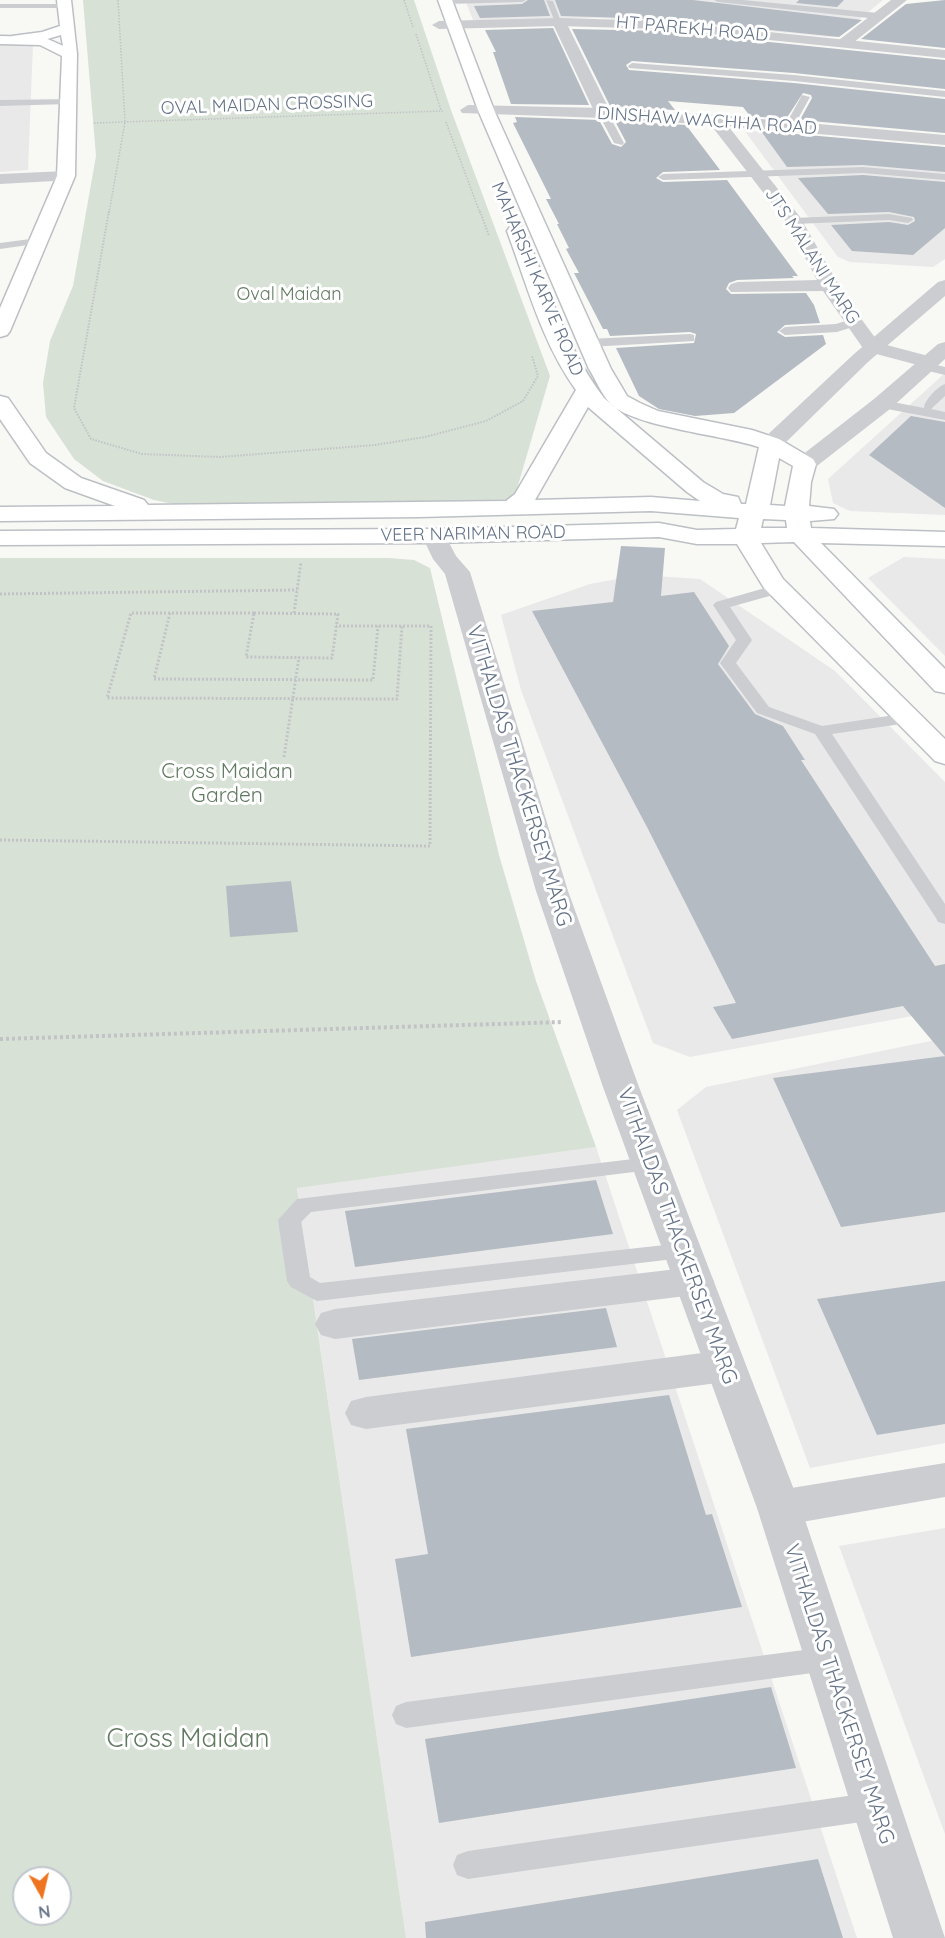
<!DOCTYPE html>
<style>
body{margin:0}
#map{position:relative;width:945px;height:1938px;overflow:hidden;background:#f8f8f5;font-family:Quicksand,sans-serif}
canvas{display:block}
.north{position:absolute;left:12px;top:1866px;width:60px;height:60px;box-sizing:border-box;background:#fff;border:2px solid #c1c7cf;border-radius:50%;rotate:172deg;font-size:16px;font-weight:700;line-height:24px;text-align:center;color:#657388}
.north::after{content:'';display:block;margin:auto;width:21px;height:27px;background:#ee7420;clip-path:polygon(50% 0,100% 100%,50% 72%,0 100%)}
</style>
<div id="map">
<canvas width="945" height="1938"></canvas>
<div class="north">N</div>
</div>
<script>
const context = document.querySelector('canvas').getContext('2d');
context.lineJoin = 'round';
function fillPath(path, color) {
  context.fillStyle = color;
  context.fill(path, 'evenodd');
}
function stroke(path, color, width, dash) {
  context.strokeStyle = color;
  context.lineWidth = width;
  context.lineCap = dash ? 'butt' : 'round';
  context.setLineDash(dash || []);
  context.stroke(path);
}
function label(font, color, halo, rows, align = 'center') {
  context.font = font + ' Quicksand,sans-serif';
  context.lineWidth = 6;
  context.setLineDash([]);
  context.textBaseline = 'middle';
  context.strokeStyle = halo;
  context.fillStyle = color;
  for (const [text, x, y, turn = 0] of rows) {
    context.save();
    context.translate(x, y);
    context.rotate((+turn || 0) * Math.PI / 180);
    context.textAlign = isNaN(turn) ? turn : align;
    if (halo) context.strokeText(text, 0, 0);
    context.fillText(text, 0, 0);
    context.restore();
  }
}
const built = new Path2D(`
 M465 0H883L839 36 830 37 690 23 598 18 482 21 473 20Z
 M33 44 28 170 0 172V45Z
 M744 130 945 147V259L933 267 850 262 838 257Z
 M945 373V515L850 511 833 503 828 479Z
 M904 557 945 559V656L868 578Z
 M639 575 700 579 835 671 945 782V1010L690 1057 653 1043 521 690 501 615 590 584Z
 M945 1038V1443L810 1468 677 1110 706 1087Z
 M596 1147 857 1938H406L297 1187Z
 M945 1528V1834L839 1546Z`);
const green = new Path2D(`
 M83 0H414L451 110 550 376 514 499 426 509 203 510 154 500 103 481 74 459 46 417 43 383 50 341 73 286 96 156Z
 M0 558H389L414 560 430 568 499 855 536 981 596 1147 297 1188 406 1938H0ZM24 1878H60V1914H24Z`);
const building = new Path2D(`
 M528 0H544L550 16 480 18 474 6 522 4Z
 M555 0H693L862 20 839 37 662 19 561 16Z
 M799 0H844L837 7 796 3Z
 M945 0V48L861 39 906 4Z
 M553 28 589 105 511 104 493 52H496L485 30Z
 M572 29 662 31 945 60V89L794 73 632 61 626 65 629 70 794 83 945 99V133L800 120 812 98 811 95 803 93 786 119 750 116 743 107 668 101 675 110 610 106Z
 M515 117 599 120 612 144 621 147 626 142 615 121 686 125 720 170 663 172 656 178 663 182 727 180 798 276H792L794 278 737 280 729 283 726 289 731 294 806 293 814 305 820 323 785 325 777 332 785 337 823 335 826 344 734 413 695 416 659 409 639 396 616 348 694 343 696 334 690 332 610 336 607 329H603L574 273H579L566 249 569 248 557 224H559L546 199H551L513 123 517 122Z
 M761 131 945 147V172L863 165 787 167Z
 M863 175 945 182V228L913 255 852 251 831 225 889 222 908 225 915 221 914 217 889 212 828 214 798 178Z
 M911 416 945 422V508L869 455Z
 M621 546 665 548 661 596 694 592 729 646 718 664 755 714 783 726 805 760H801L935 966 945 964V1212L841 1227 773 1078 945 1056 903 1006 732 1039 713 1007 736 1003 647 827 532 611 613 602Z
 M291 881 298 932 230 937 226 886Z
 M596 1180 613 1234 355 1267 345 1211Z
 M945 1281V1424L877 1435 817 1299Z
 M606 1308 617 1347 359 1380 352 1339Z
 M669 1395 706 1515 712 1514 742 1607 411 1657 395 1559 428 1554 406 1429Z
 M771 1687 796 1768 439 1823 425 1739Z
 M818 1859 843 1938H426L425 1922Z`);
const pathFar3 = new Path2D(`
 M404 0 413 27
 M416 34 441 110
 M446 122 480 213
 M94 123 443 111
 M109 213 125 122 118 0`);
const pathFar2 = new Path2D(`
 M109 211 74 408 91 439 142 454 220 457 375 445 425 437 486 421 523 401 538 376 532 356
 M480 211 489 236`);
const pathFar1 = new Path2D(`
 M0 594 297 590
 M170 613H131L107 698 397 699 402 626
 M254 613H170L154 679 373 680 378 626
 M254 613 338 614 332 658 246 657Z
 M294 613 301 562
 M284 757 299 657
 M0 840 430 846 431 626H336`);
const path = new Path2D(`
 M0 1039 563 1022`);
const service = new Path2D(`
 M443 0H526L522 2 446 4 442 2Z
 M546 0 553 1 562 24 555 22Z
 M714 0H743L878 13 882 16 878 19 718 2Z
 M0 4H64L68 6 64 8H0Z
 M632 63 794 75 945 91V97L794 81 629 68 628 66Z
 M802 95 810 97 793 128H787L785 126Z
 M71 99 73 101 68 104 0 106V100Z
 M603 110 608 113 624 143 622 145 614 143 598 113Z
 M863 167 945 174V180L863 173 663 180 658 177 663 174Z
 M889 214 912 218 913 220 908 223 889 220 794 224 789 221 794 218Z
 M38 238 42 239V243L0 249V243Z
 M855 318 861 322 859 325 837 332 785 335 779 331 785 327 836 324Z
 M690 334 694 335V341L589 347 583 343 589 339Z
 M924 362 945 367V375L920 369 918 366 920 363Z
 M945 384V396L931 409 945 412V420L882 408 876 404 882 400 924 408C924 401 937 387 945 384Z
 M779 584 784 586 787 589 784 592 730 607 752 640 736 663 769 707 822 726 908 713 914 714 916 718 914 722 908 723 832 734 945 904V924L938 922 936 918 815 734 757 713 720 663 736 640 713 605 716 602Z
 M650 1157 658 1159 661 1164 658 1169 311 1212 301 1222 310 1277 320 1283 683 1243 691 1245 694 1251 691 1257 317 1301 291 1287 287 1281 278 1220 297 1199Z
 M827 1647 837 1651 841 1659 837 1667 827 1671 406 1728 396 1724 392 1715 396 1706 406 1702Z
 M875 1792 885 1796 890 1806 885 1816 875 1820 468 1879 457 1875 453 1865 457 1855 468 1851Z`);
const minor = new Path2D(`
 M891 0H907L849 46H839L837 43 839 40Z
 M559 18 566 22 611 113 609 116 603 118 595 113 552 22Z
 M715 115 721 117 800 217 848 301 879 343 936 358 939 362 936 366 929 368 865 351 823 291 731 292 728 288 731 284 738 282 817 280 786 222 707 120Z
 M66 171 72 172 75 176 72 180 0 184V174Z
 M694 1267 708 1271 714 1281 708 1291 694 1295 335 1339 321 1335 315 1324 321 1313 335 1309Z
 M725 1350 739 1355 745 1366 739 1377 725 1382 366 1429 351 1425 345 1413 351 1401 366 1397Z
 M945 1463V1497L779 1526 764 1521 757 1508 764 1495 779 1490Z`);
const tertiary = new Path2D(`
 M559 18 662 21 945 50V58L662 29 559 26 439 29 432 25 439 21Z
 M468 105 603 108 715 115 945 135V145L715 125 603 118 462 113 460 110Z
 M945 280V296L868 362 779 449 771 451 763 449 760 444 763 439 854 354 938 282Z
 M945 342V359L890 409 813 469 805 471 797 469 794 464 797 459 874 399 938 344Z
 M434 529 443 531 456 556 470 572 568 891 639 1087 801 1508 945 1938H893L757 1508 603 1087 536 891 445 574 433 559 422 536 425 531Z`);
const secondary = new Path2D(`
 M57 0H71L77 54 75 57H65L61 35 44 40 12 42 10 39 12 36 42 32 60 26Z
 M438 0H452L494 110 611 369 627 396 640 403 658 411 752 430 779 439 813 459 816 464 811 482 809 506 834 509 838 514 834 519 810 521 811 528 945 532V546L821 543 945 669V693L935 691 794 542 761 543 783 579 945 739V764L935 761 764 588 737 544H697L659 537 434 543 0 545V531L434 529 659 523 697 530 736 529 739 518 651 511 419 517 0 521V507L115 506 65 488 30 463 0 419V396L8 398 46 453 81 478 144 500 148 505 506 501 515 494 576 390C542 343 527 285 507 231L510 227H522L525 231C548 289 566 348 604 398L703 482 723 494 738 497 741 504H746L759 447C723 435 636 427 612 405 602 396 596 380 589 369L478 110ZM588 407 687 492 700 501 651 497 535 500ZM779 458 793 466 785 506 770 505ZM763 519 786 520 787 528H761Z`);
const primary = new Path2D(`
 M0 36 43 37 75 51 77 54 75 176 10 331 7 335 0 337V308L57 176 62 56 40 45 0 44Z`);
const farStreetnames = [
 ["HT PAREKH ROAD",692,29,5],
 ["OVAL MAIDAN CROSSING",267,105,-2],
 ["DINSHAW WACHHA ROAD",707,121,4],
 ["JTS MALANI MARG",812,256,57],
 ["MAHARSHI KARVE ROAD",537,279,67],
 ["VEER NARIMAN ROAD",473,534,-1]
];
const farParknames = [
 ["Oval Maidan",289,295]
];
const parkNames = [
 ["Cross Maidan",227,772],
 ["Garden",227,796]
];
const streetNames = [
 ["VITHALDAS THACKERSEY MARG",519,776,73],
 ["VITHALDAS THACKERSEY MARG",677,1236,70],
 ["VITHALDAS THACKERSEY MARG",839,1694,72]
];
const nearParknames = [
 ["Cross Maidan",188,1739]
];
fillPath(built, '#e9e9e9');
fillPath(green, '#d8e1d6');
fillPath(building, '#b5bbc2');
stroke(secondary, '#bcc0c5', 3);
stroke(primary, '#bbbec2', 3);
stroke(pathFar3, '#c1c3c6', 1.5, [1.5, 1.5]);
stroke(pathFar2, '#c1c3c6', 2, [1.5, 1.5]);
stroke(pathFar1, '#c1c3c6', 3, [2, 2]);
stroke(path, '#c1c3c6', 4, [3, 3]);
fillPath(service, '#cbcdd1');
fillPath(minor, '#cbcdd1');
fillPath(tertiary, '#cbcdd1');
fillPath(secondary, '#fff');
fillPath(primary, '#fff');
label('18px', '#657388', '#fff', farStreetnames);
label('18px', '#617a61', '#fff', farParknames);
label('21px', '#617a61', '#fff', parkNames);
label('21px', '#657388', '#fff', streetNames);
label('26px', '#617a61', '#fff', nearParknames);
</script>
